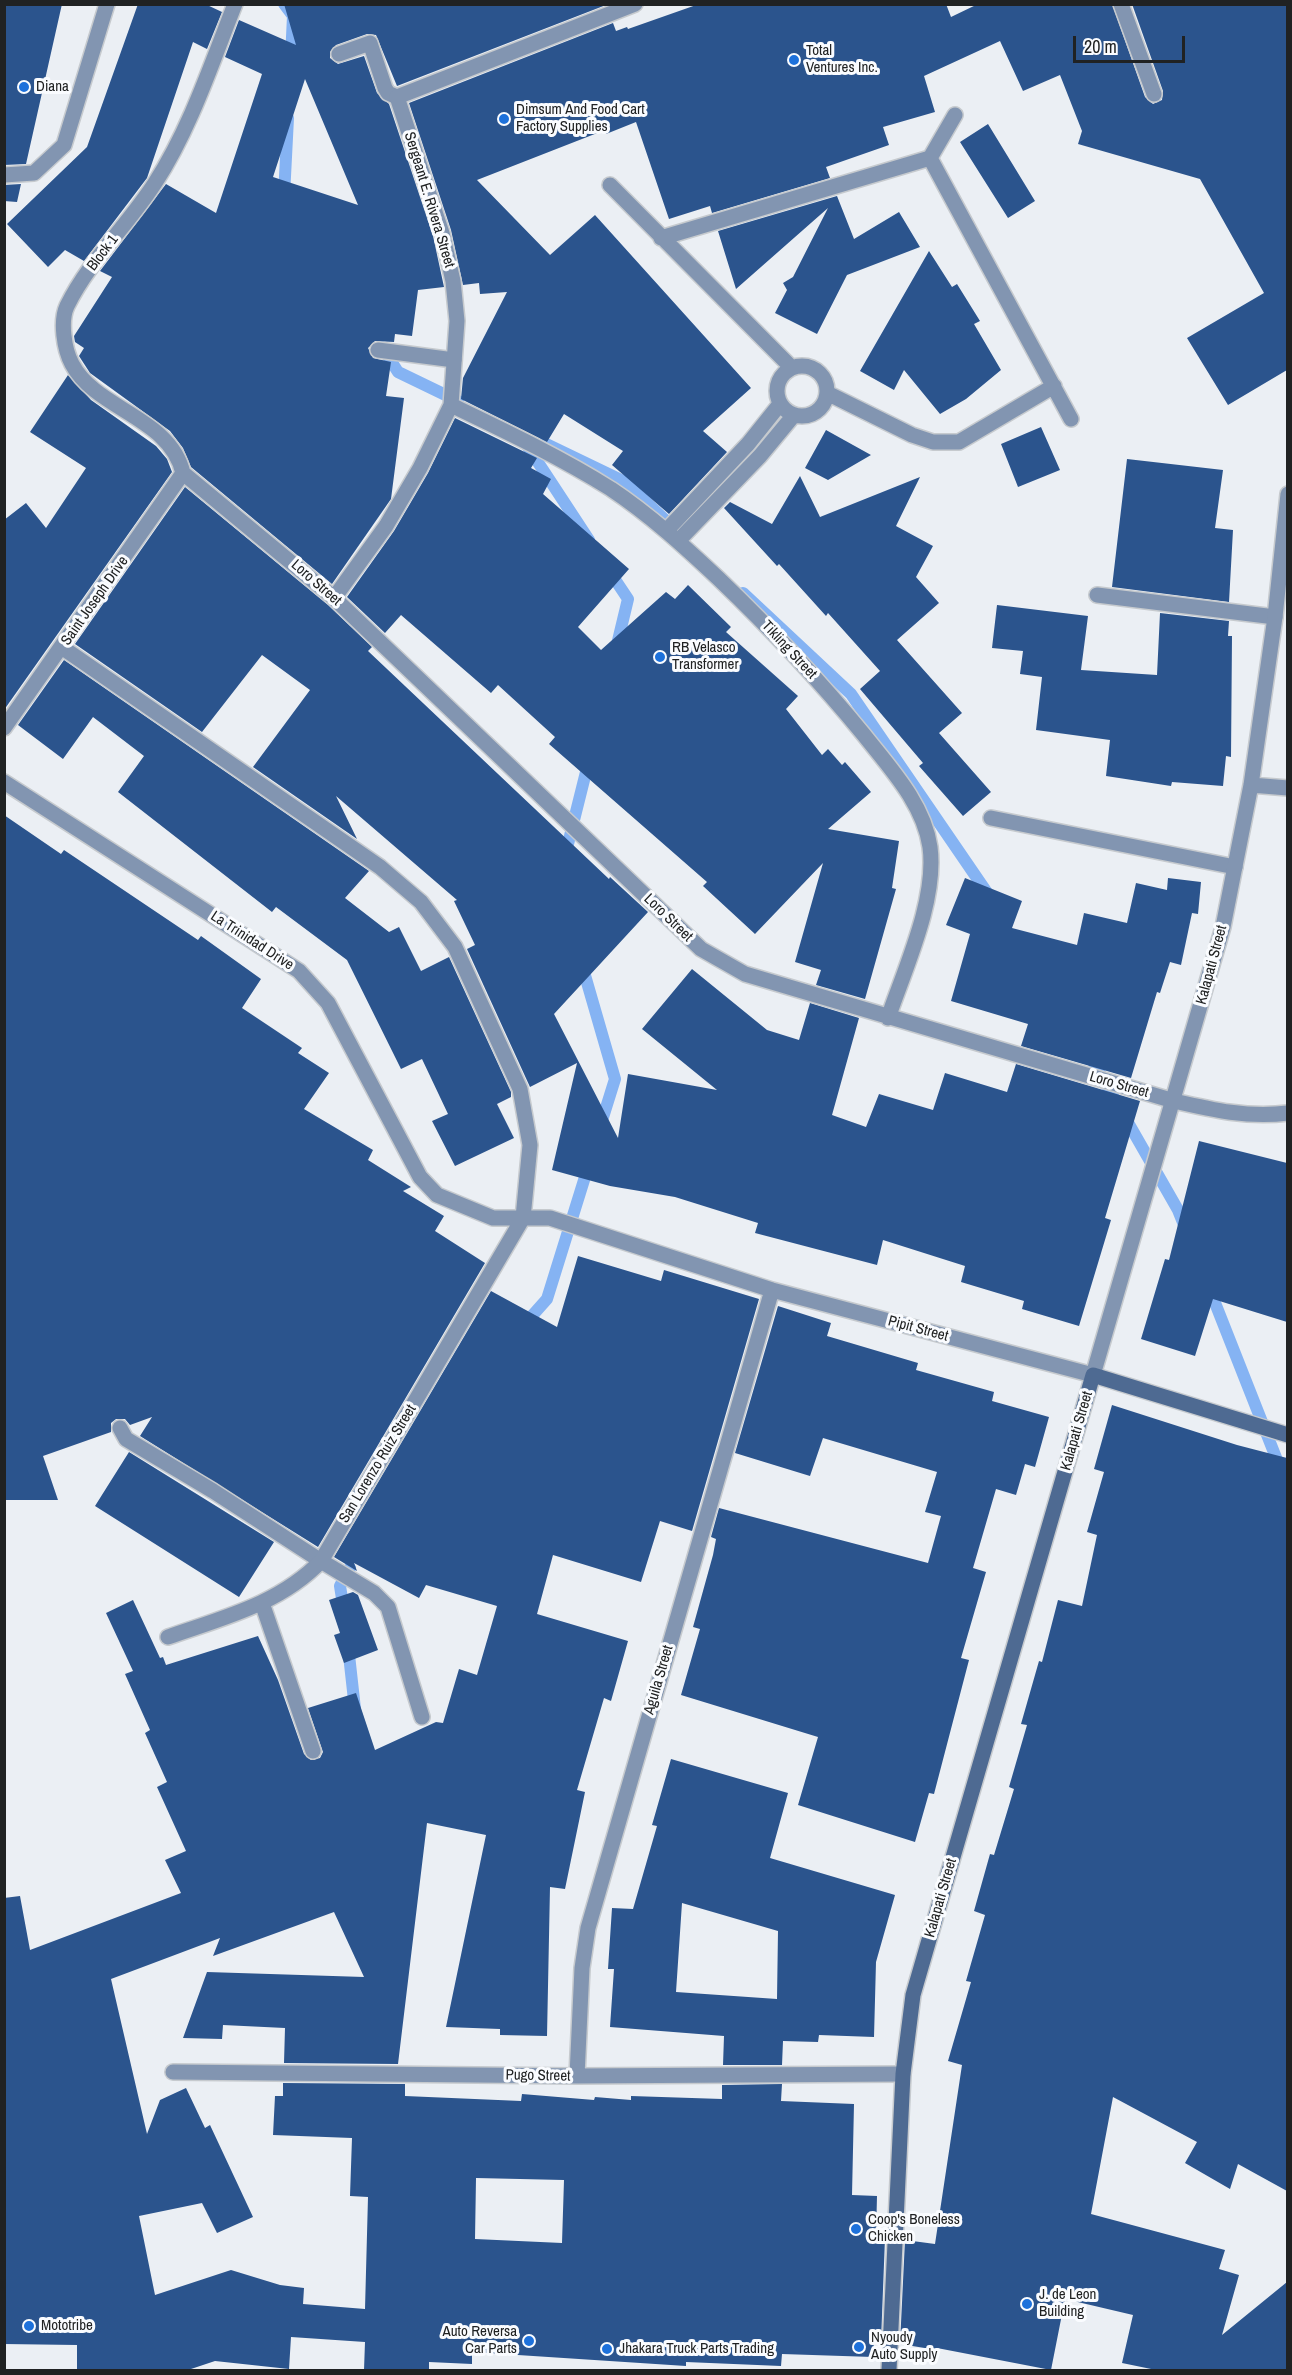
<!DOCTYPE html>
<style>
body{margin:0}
#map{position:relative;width:1292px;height:2375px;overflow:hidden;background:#ebeff4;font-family:"Archivo Narrow",sans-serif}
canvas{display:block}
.frame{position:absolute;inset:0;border:6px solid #202223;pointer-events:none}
.scale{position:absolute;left:1073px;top:36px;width:112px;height:27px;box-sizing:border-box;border:3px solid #202223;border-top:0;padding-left:8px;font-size:18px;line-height:21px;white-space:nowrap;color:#202223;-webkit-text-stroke:4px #fafcff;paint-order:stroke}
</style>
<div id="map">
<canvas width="1292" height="2375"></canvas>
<div class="frame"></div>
<div class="scale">20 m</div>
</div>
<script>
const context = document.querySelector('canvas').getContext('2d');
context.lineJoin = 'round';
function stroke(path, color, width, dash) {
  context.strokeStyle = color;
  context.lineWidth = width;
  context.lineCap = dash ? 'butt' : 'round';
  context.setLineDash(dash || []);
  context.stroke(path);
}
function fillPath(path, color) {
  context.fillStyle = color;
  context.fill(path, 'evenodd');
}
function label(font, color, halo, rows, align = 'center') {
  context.font = font + ' "Archivo Narrow",sans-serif';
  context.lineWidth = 6;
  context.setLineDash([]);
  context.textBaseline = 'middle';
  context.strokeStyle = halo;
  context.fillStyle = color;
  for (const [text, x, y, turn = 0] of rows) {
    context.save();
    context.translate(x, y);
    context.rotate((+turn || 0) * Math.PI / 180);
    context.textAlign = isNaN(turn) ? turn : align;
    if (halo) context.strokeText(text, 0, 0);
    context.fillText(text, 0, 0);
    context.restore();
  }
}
const stream = new Path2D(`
 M284 4 293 16 291 58
 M284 196 288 118
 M382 347 398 372 458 401
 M524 441 589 540
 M544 443 625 482 678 532
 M608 569 628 599 616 649
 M743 593 851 694 990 897
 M565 856 589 760
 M582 965 615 1079 600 1127
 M1090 1056 1178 1210 1186 1230
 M1208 1285 1288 1488
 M523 1326 547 1299 589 1164
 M344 1611 340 1586 350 1568
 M348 1646 355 1709`);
const building = new Path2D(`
 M4 4H62L26 164 4 165Z
 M138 4H205L222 12 207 49 193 42 147 178 84 261 65 250 48 267 7 224 87 147Z
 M284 4 606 5 397 86 376 35 367 34 336 45 330 52V58L338 64 364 56 377 93 389 104 433 236 444 287 418 290 412 336 395 334 394 342 375 341 368 348 373 358 391 362 386 396 404 398 391 499 332 584 191 467 183 448 170 431 90 373 79 356 84 348 75 342 74 336 112 277 100 271 166 184 216 213 262 74 225 57 239 20 296 45ZM305 79 358 205 273 177Z
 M699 4H946L951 17 978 4H1112L1145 97 1153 104 1162 100 1163 91 1132 4H1287V370L1228 405 1187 338 1264 293 1200 179 1078 144 1082 131 1060 75 1023 91 1000 41 924 76 935 112 883 127 889 145 826 167 830 178 712 213 710 206 669 219 636 122 606 134 605 130 477 180 550 255 595 215 751 388 703 431 727 452 669 514 612 465 623 451 564 414 547 442 461 399 463 378 507 292 480 294 479 283 463 285 451 230 409 103 613 23 616 31 627 27 628 29Z
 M988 124 1035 201 1008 218 960 142Z
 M21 184 17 202 4 201V185Z
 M837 196 854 239 899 212 920 247 847 275 817 334 775 313 787 290 783 283 793 277 828 208 736 289 718 231Z
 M929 251 952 287 957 284 980 321 974 324 1001 370 966 399 940 414 904 370 894 390 860 371Z
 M68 375 91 400 156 446 167 459 172 472 4 710V520L26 503 46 528 86 468 30 432Z
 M455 418 537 458 531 468 551 479 543 494 629 569 578 627 601 650 666 592 675 599 688 585 731 627 726 632 798 696 786 709 822 755 828 749 842 765 845 762 871 792 828 829 899 841 892 888 896 889 865 999 816 985 821 970 795 962 823 863 755 934 703 886 707 882 549 744 555 737 498 685 491 693 401 615 385 633 347 597 394 531 428 473Z
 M1041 427 1060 470 1018 487 1001 444Z
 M826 430 871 455 828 480 805 468Z
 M1127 459 1223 470 1215 528 1233 530 1229 602 1112 587Z
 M800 476 820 517 920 477 896 526 933 546 916 577 939 603 897 640 962 713 939 733 991 792 963 816 919 766 923 763 860 689 880 671 828 613 826 616 779 564 777 566 724 508 730 502 772 524Z
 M185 487 328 605 372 647 368 651 609 879 610 877 648 912 554 1014 618 1138 628 1074 717 1090 642 1029 692 969 767 1030 799 1040 810 1003 859 1018 832 1115 866 1127 879 1094 933 1110 945 1073 1007 1092 1016 1064 1140 1101 1105 1218 1111 1220 1079 1326 1022 1309 1024 1301 961 1282 965 1266 883 1240 877 1265 755 1233 758 1223 675 1197 610 1186 552 1170 577 1063 530 1087 467 949 475 945 454 901 457 900 336 796 357 839 253 767 310 690 262 655 202 732 75 644Z
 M997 605 1088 616 1081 670 1157 675 1160 613 1229 621 1228 636H1232L1231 757 1226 756 1223 786 1172 782 1171 786 1106 776 1110 740 1036 730 1042 677 1020 674 1023 651 992 648Z
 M64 660 369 871 345 898 389 932 399 927 421 971 449 957 511 1092V1097L497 1104 514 1138 455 1166 432 1121 448 1114 422 1059 401 1069 347 960 276 907 272 912 118 792 144 756 93 717 63 759 18 725Z
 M4 815 61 854 64 850 198 940 201 936 261 979 242 1008 302 1048 298 1053 329 1073 304 1109 373 1150 368 1160 411 1187 403 1191 444 1216 435 1231 485 1263 318 1547 140 1436 152 1417 130 1425 125 1419H116L111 1423V1432L43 1456 58 1500H4Z
 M965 878 1022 901 1012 928 1077 945 1084 913 1127 923 1136 883 1167 890 1168 878 1201 882 1198 914 1192 913 1181 965 1170 962 1160 993 1157 992 1131 1078 1021 1046 1028 1024 951 1001 970 934 946 925Z
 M1199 1141 1287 1163V1322L1213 1299 1195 1356 1141 1339 1165 1259 1169 1260Z
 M578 1256 661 1281 664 1270 759 1299 692 1531 660 1521 641 1582 553 1555 537 1614 628 1641 611 1701 604 1698 577 1790 585 1792 565 1889 550 1887 547 2036 500 2035V2029L446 2027 486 1835 427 1823 398 2064 284 2063 285 2028 223 2025 222 2039 183 2038 207 1972 364 1977 334 1912 213 1956 220 1938 111 1979 147 2134 160 2100 186 2088 205 2128 210 2125 253 2217 217 2233 202 2203 139 2216 155 2295 231 2270 280 2285 304 2288 303 2304 365 2309 368 2197 350 2196 352 2138 273 2135 275 2096H283V2083L405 2084V2096L521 2101 522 2094 594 2100 595 2097 631 2100V2096L722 2099V2085L782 2084 781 2101 854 2104 852 2195 877 2196 876 2236 885 2238 881 2341 874 2340 873 2357 782 2354 781 2366 686 2362V2366L472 2352V2364L429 2362V2370H364L365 2342 291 2337 289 2369 215 2361 191 2369H77V2345L4 2344V1898L20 1896 30 1950 181 1893 165 1860 186 1851 157 1787 167 1782 145 1733 150 1730 125 1674 133 1671 106 1613 133 1600 160 1658 163 1657 166 1665 258 1636 278 1680 304 1754 311 1760 320 1758 323 1752 308 1708 356 1693 375 1750 436 1722 443 1723 459 1669 477 1675 497 1606 426 1585 419 1598 354 1563 357 1571 334 1557 491 1291 557 1327ZM476 2178 564 2180 562 2243 475 2239Z
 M778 1306 831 1323 827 1336 918 1363 916 1370 994 1392 992 1401 1049 1417 1035 1467 1025 1464 1016 1495 996 1489 973 1568 986 1572 961 1658 969 1660 934 1794 929 1793 915 1842 798 1805 818 1737 681 1695 700 1629 693 1627 713 1555 716 1539 711 1537 719 1508 928 1563 941 1516 925 1512 937 1472 823 1438 810 1476 735 1453Z
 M1112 1405 1237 1445 1287 1458V2191L1238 2164 1230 2189 1185 2163 1197 2142 1113 2097 1091 2214 1225 2250 1219 2269 1239 2275 1222 2335 1287 2282V2370H1156L1122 2363 1133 2315 1065 2299 1051 2370 937 2348V2350L900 2344 905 2240 935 2244 962 2065 948 2061 971 1982 966 1981 985 1915 974 1911 990 1854 994 1855 1014 1789 1009 1787 1027 1725 1021 1724 1039 1661 1042 1662 1058 1600 1082 1606 1097 1535 1087 1532 1104 1472 1094 1469Z
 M129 1452 274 1542 239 1597 95 1506Z
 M353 1592 358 1595 378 1650 344 1663 334 1635 340 1633 329 1600Z
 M671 1759 788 1793 770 1858 895 1895 876 1962 874 2037 819 2035 818 2042 783 2041 782 2065H723L724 2036 610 2027 614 1969H608L612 1908 633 1909 657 1826 652 1825ZM682 1903 778 1931 777 1999 676 1992Z`);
const lane = new Path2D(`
 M1121 4 1154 94
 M339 54 370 43 385 88 388 93 397 97
 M4 175 34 173 64 145 107 4
 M378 350 454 360
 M1097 595 1275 617
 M63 648 380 867 421 902 455 947 520 1089 530 1145 523 1218
 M991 818 1235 867
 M120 1428 126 1439 213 1491 321 1561`);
const street = new Path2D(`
 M930 158 1071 419
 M610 185 792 368
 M661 238 930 158 955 115
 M777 391a25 25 0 1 1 50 0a25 25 0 1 1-50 0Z
 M827 393 912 435 933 442H959L1054 386
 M451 405C505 431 560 457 611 489 650 515 685 547 719 579 770 628 819 680 864 735 890 768 924 804 930 847 937 900 905 968 888 1018
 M183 473 334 598 701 949 745 974 1174 1101C1213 1110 1248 1118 1288 1113
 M183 473C170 417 96 410 72 364 64 349 60 321 67 306 89 261 128 225 155 183 190 129 211 65 235 4
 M666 531 748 444 780 404
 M678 541 760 456 794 415
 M334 598 386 526 420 468 451 405 457 321 453 281 442 233 397 97 635 4
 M4 728 183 473
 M4 782 299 971 328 1003 420 1177 437 1195 493 1218H550L772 1290 1093 1375 1223 927 1251 785 1275 617 1288 494
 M1251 785 1288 788
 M321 1561 374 1593 388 1607 422 1717
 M262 1603 313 1751
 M168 1637C222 1618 280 1604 321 1561L523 1218
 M173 2072 577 2076 903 2074
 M577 2076 582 1968 588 1928 772 1290`);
const secondary = new Path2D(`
 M889 2370 903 2074 913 1995 1093 1375 1288 1435`);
const markers = [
 [794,60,6,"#1d71db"],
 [24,87,6,"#1d71db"],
 [504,119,6,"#1d71db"],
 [660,657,6,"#1d71db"],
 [856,2229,6,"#1d71db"],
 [1027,2304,6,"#1d71db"],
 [29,2326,6,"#1d71db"],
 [529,2341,6,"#1d71db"],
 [859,2347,6,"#1d71db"],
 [607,2349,6,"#1d71db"]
];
const poiNames = [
 ["Total",806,51],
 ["Ventures Inc.",806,68],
 ["Diana",36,87],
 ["Dimsum And Food Cart",516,110],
 ["Factory Supplies",516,127],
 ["RB Velasco",672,648],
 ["Transformer",672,665],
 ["Coop's Boneless",868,2220],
 ["Chicken",868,2237],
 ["J. de Leon",1039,2295],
 ["Building",1039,2312],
 ["Mototribe",41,2326],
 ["Auto Reversa",517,2332,"right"],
 ["Car Parts",517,2349,"right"],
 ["Nyoudy",871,2338],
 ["Auto Supply",871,2355],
 ["Jhakara Truck Parts Trading",619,2349]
];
const streetNames = [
 ["Sergeant E. Rivera Street",429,200,73],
 ["Block 1",103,253,-53],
 ["Loro Street",316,583,41],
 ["Saint Joseph Drive",95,601,-55],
 ["Tikling Street",789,650,47],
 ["Loro Street",668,918,44],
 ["La Trinidad Drive",252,941,33],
 ["Kalapati Street",1212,965,-75],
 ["Loro Street",1119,1085,16],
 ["Pipit Street",918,1329,15],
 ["Kalapati Street",1077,1431,-74],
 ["San Lorenzo Ruiz Street",378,1464,-59],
 ["Aguila Street",659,1680,-74],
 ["Kalapati Street",941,1898,-74],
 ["Pugo Street",538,2076,1]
];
stroke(stream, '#85b3f3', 12);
fillPath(building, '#2b548d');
stroke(lane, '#c6cace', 18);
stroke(street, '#c6cace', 18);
stroke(secondary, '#c6cace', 18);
stroke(lane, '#8295b1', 15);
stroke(street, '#8295b1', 15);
stroke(secondary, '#4e6a92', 15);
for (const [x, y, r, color] of markers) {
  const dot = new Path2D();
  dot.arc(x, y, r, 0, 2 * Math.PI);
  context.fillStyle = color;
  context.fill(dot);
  stroke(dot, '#fafcff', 2);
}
label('15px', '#202223', '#fafcff', poiNames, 'left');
label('15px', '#202223', '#fafcff', streetNames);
</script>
